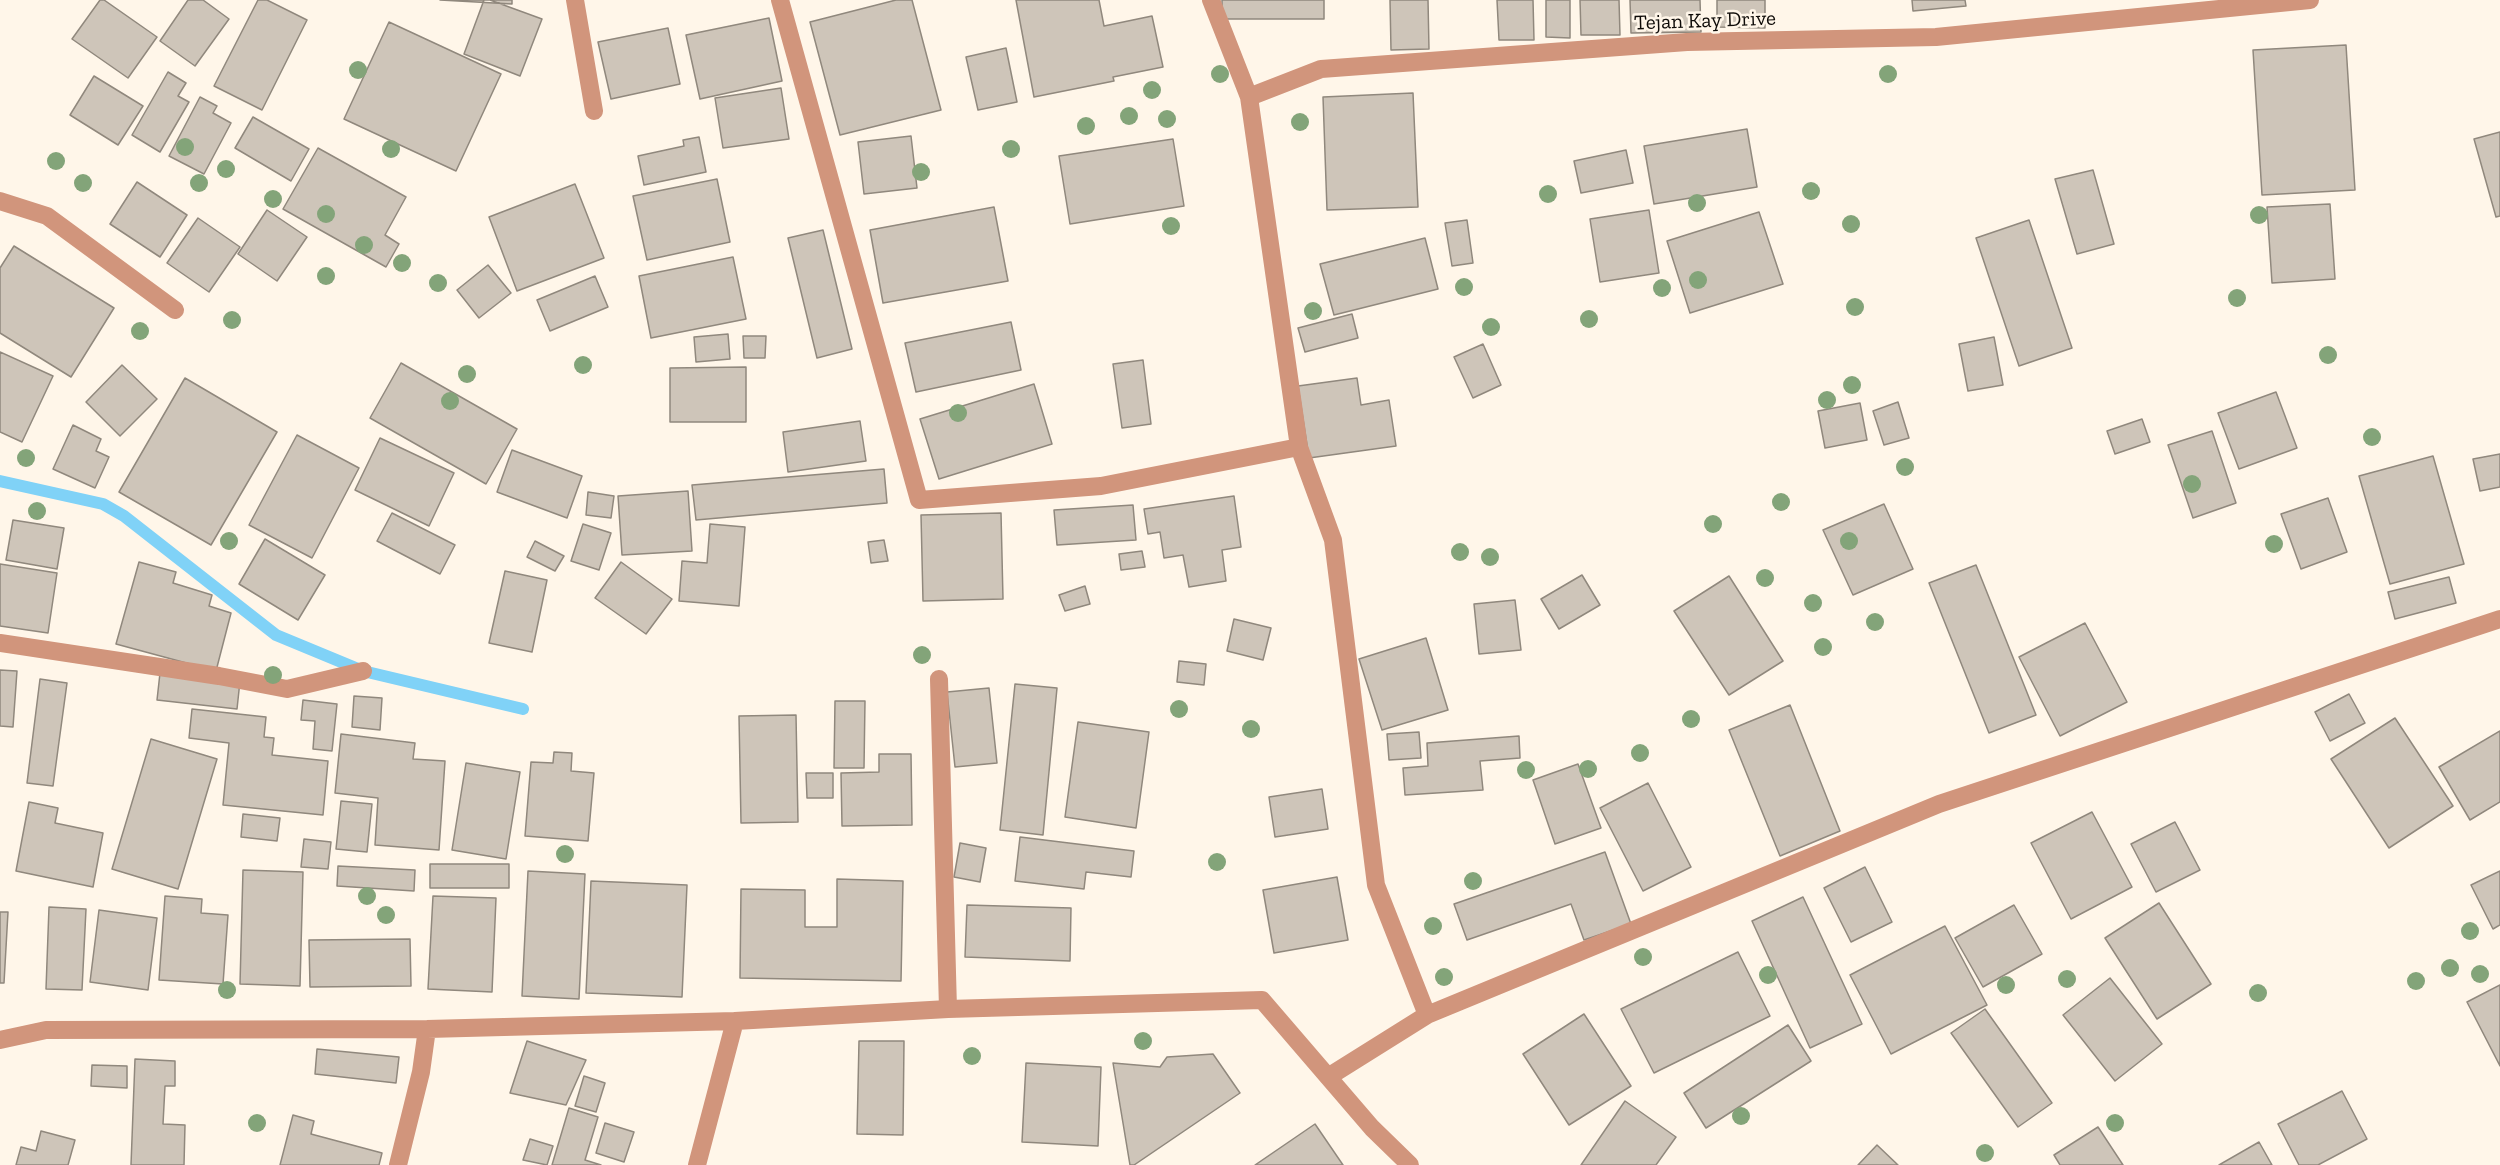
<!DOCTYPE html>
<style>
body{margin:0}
canvas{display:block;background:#fff6e9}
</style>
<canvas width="2500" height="1165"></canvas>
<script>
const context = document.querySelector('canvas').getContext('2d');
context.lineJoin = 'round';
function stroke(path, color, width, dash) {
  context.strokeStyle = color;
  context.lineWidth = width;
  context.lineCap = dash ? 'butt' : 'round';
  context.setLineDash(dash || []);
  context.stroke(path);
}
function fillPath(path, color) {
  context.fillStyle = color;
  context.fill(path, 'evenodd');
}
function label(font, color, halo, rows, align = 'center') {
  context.font = font + ' "Zilla Slab",serif';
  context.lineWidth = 5;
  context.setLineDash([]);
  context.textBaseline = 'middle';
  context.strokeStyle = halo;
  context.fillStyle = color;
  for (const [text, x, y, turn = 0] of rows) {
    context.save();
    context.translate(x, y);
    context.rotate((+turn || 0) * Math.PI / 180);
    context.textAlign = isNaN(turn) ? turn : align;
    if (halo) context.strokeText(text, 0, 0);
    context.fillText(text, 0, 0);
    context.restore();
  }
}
const stream = new Path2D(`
 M0 481 103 504 124 516 276 635 363 671 523 709`);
const building = new Path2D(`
 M100 0H104L157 37 128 78 72 39Z
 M188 0H203L229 19 195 66 160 41Z
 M258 0H267L307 20 262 110 214 86Z
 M440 0H512V4Z
 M484 0H490L542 19 520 76 464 54Z
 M896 0H912L941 110 840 135 810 22Z
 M1016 0H1099L1104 26 1152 16 1163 67 1113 77 1114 81 1034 97Z
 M1222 0H1324V19H1222Z
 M1390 0H1428L1429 49 1391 50Z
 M1497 0H1533L1534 40H1499Z
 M1546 0H1570V38L1546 37Z
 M1580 0H1619L1620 35H1581Z
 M1630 0H1700L1701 32 1631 33Z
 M1717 0H1765V28L1717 27Z
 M1912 0H1965L1966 6 1913 11Z
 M769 18 782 81 700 99 686 35Z
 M389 22 501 74 456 171 344 119Z
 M668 28 680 84 611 99 598 42Z
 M2346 45 2355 190 2262 195 2253 50Z
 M1006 48 1017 102 978 110 966 57Z
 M168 72 186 83 178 96 189 102 160 152 132 135Z
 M94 76 143 106 118 145 70 115Z
 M781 88 789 139 723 148 715 98Z
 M1413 93 1418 207 1327 210 1323 97Z
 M200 97 217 106 213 113 231 123 204 174 169 156Z
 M253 117 309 149 291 181 235 148Z
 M1747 129 1757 187 1654 204 1644 146Z
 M2500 132V216L2496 217 2474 139Z
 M911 136 917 188 864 194 858 142Z
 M699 137 706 172 644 185 638 156 684 146 683 140Z
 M1173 139 1184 206 1070 224 1059 156Z
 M318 148 406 197 385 235 399 244 386 267 283 209Z
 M1626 150 1633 183 1581 193 1574 161Z
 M2093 170 2114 244 2077 254 2055 179Z
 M717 179 730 242 647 260 633 196Z
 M137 182 187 215 160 257 110 224Z
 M575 184 604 258 517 291 489 217Z
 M2330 204 2335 279 2272 283 2267 207Z
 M994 207 1008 281 883 303 870 230Z
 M267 210 307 237 277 281 238 254Z
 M1649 210 1659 273 1600 282 1590 219Z
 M1759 212 1783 284 1690 313 1667 241Z
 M198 218 240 247 209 292 167 263Z
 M1467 220 1473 263 1452 266 1445 223Z
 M2029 220 2072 348 2019 366 1976 238Z
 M823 230 852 349 817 358 788 238Z
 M1425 238 1438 289 1334 315 1320 264Z
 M14 246 114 308 71 377 0 333V268Z
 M733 257 746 319 651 338 639 276Z
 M488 265 511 293 479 318 457 290Z
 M595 276 608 307 550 331 537 300Z
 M1352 314 1358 338 1305 352 1298 328Z
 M1011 322 1021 370 916 392 905 343Z
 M728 334 730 359 696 362 694 337Z
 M743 336H766L765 358H744Z
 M1994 337 2003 385 1968 391 1959 344Z
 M1483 344 1501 385 1473 398 1454 357Z
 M0 352 53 376 22 442 0 432Z
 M1143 360 1151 424 1122 428 1113 364Z
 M401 363 517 429 486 484 370 418Z
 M122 365 157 399 120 436 86 402Z
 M746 367V422H670V368Z
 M185 378 277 432 211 545 119 492Z
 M1357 378 1361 405 1389 400 1396 446 1309 458 1298 386Z
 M1034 384 1052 444 939 479 920 419Z
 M2276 392 2297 448 2239 469 2218 413Z
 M1898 402 1909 438 1884 445 1873 411Z
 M1860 403 1867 440 1825 448 1818 411Z
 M2142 419 2150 442 2115 454 2107 431Z
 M860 421 866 461 788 472 783 432Z
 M73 425 101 439 96 451 109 457 95 488 53 469Z
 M2212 431 2236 503 2193 518 2168 445Z
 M297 435 359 468 312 558 249 525Z
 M380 438 454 473 429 526 355 490Z
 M512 450 582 476 567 518 497 492Z
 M2500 454V487L2480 491 2473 459Z
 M2433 456 2464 564 2390 584 2359 476Z
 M884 469 887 503 696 520 692 485Z
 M688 491 692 551 622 555 618 496Z
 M588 492 614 496 611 518 586 515Z
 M1234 496 1241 547 1222 550 1226 581 1189 587 1183 555 1164 558 1160 532 1148 534 1144 509Z
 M2328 498 2347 552 2301 569 2281 514Z
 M1884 504 1913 569 1853 595 1823 530Z
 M1133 505 1136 540 1057 545 1054 510Z
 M392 513 455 545 440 574 377 541Z
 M1001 513 1003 599 923 601 921 515Z
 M13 520 64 528 57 569 6 560Z
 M583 524 611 533 599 570 571 561Z
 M710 524 745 527 739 606 679 601 682 561 707 563Z
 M265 539 325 575 298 620 239 584Z
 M884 540 888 561 871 563 868 542Z
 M535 541 564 556 555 571 527 557Z
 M1142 551 1145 567 1121 570 1119 554Z
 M139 562 176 572 173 583 212 595 209 606 231 613 216 671 116 644Z
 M621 562 672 599 646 634 595 598Z
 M0 564 57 573 48 633 0 626Z
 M1976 565 2036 715 1989 733 1929 583Z
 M505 571 547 580 532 652 489 643Z
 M1582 575 1600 605 1559 629 1541 599Z
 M1729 576 1783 661 1729 695 1674 611Z
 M2449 577 2456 603 2395 619 2388 592Z
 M1085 586 1090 604 1065 611 1059 595Z
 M1515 600 1521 650 1479 654 1474 604Z
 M1234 619 1271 628 1263 660 1227 651Z
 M2085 623 2127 702 2060 736 2019 657Z
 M1426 638 1448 710 1382 730 1359 659Z
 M1179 661 1206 664 1204 685 1177 682Z
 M0 670 17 671 13 727 0 726Z
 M160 673 240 681 237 709 157 700Z
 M40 679 67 683 53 786 27 783Z
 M1015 684 1057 688 1043 835 1000 830Z
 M989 688 997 763 955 767 947 692Z
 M2349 694 2365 723 2330 741 2315 712Z
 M354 696 382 698 380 730 352 727Z
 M303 700 337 704 332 751 313 749 315 721 301 720Z
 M835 701H865L864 768H834Z
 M1790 705 1840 831 1780 856 1729 730Z
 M192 709 266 717 264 737 274 738 272 755 328 761 323 815 223 805 229 743 189 738Z
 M796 715 798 822 741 823 739 716Z
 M2395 718 2453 806 2389 848 2331 759Z
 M1078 722 1149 732 1136 828 1065 817Z
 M2500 731V802L2470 820 2439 767Z
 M1419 732 1421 758 1389 760 1387 734Z
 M341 734 415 743 413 759 445 761 439 850 375 845 378 798 335 793Z
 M1519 736 1520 758 1480 761 1483 790 1405 795 1403 768 1428 766 1427 743Z
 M151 739 217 759 178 889 112 869Z
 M554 752 572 753 571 771 594 773 588 841 525 836 531 762 553 763Z
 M879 754H911L912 825 842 826 841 773 879 772Z
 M466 763 520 772 506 859 452 850Z
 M1578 764 1601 828 1555 844 1533 780Z
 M806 773H833V798H807Z
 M1648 783 1691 867 1643 891 1600 808Z
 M1322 789 1328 829 1275 837 1269 797Z
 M341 801 372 804 367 852 336 849Z
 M29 802 58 808 55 823 103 833 93 887 16 871Z
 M2092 812 2132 887 2071 919 2031 843Z
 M243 814 280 818 277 841 241 837Z
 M2175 822 2200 870 2156 892 2131 844Z
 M1020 837 1134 851 1131 877 1086 872 1084 889 1015 881Z
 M304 839 331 842 328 869 301 867Z
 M960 843 986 848 980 882 954 877Z
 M1605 852 1631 924 1584 940 1571 904 1467 940 1454 904Z
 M430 864H509V888H430Z
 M338 866 415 870 414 891 337 886Z
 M1865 867 1892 922 1851 942 1824 888Z
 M243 870 303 872 300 986 240 984Z
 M528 871 585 874 579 999 522 996Z
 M2500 871V925L2493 929 2471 885Z
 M1337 877 1348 940 1274 953 1263 890Z
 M837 879 903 881 901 981 740 978 741 889 805 890V927H837Z
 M591 881 687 885 682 997 586 993Z
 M165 896 202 899 201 913 228 915 223 984 159 980Z
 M433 896 496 898 492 992 428 989Z
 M1803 897 1862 1024 1810 1048 1752 921Z
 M2159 903 2211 984 2157 1019 2105 938Z
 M967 905 1071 908 1070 961 965 957Z
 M2014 905 2042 954 1983 987 1955 938Z
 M49 907 86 909 82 990 46 989Z
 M99 910 157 918 148 990 90 982Z
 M0 912H8L4 983H0Z
 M1945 926 1987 1005 1891 1054 1850 975Z
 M410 939 411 986 310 987 309 940Z
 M1738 952 1770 1016 1654 1073 1621 1009Z
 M2110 978 2162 1044 2115 1081 2063 1015Z
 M2500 985V1066L2467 1002Z
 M1985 1009 2052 1103 2018 1127 1951 1033Z
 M1584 1014 1631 1086 1569 1125 1523 1054Z
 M1788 1025 1811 1061 1706 1128 1684 1093Z
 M527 1041 586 1060 566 1105 510 1093Z
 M859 1041H904L903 1135 857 1134Z
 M317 1049 399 1057 396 1083 315 1074Z
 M1213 1054 1240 1093 1134 1165H1130L1113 1063 1160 1067 1167 1057Z
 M135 1059 175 1061V1086H165L163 1124 185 1125 184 1165H131Z
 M1026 1063 1101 1067 1098 1146 1022 1142Z
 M92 1065 127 1066V1088L91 1086Z
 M584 1076 605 1083 596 1112 575 1106Z
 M2342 1091 2367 1139 2318 1165H2299L2278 1124Z
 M1625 1101 1676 1137 1656 1165H1581Z
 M569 1108 598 1117 585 1160 601 1165H552Z
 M293 1115 314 1121 311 1134 382 1153 379 1165H280Z
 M605 1123 634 1132 624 1162 596 1153Z
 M1315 1124 1343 1165H1255Z
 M2098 1127 2123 1165H2060L2054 1155Z
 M41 1131 75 1140 68 1165H16L21 1147 36 1151Z
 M530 1139 553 1146 547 1165 523 1160Z
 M2259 1142 2272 1165H2219Z
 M1877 1145 1898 1165H1858Z`);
const minor = new Path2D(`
 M575 0 594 111
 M780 0 919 500 1101 486 1299 447
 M1211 0 1249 97 1299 447 1333 540 1376 885 1427 1015
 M1249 97 1321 69 1687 42 1936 37 2310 0
 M0 201 47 216 175 310
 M0 643 219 676 287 689 363 671
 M939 679 948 1009
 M0 1040 46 1030 427 1029 735 1021
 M1328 1077 1427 1015 1939 804 2500 619
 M398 1165 421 1072 427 1029
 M697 1165 735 1021 948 1009 1262 1000 1372 1128 1410 1165`);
const trees = [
 [358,70],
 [1220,74],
 [1888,74],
 [1152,90],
 [1129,116],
 [1167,119],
 [1300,122],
 [1086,126],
 [185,147],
 [391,149],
 [1011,149],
 [56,161],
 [226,169],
 [921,172],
 [83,183],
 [199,183],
 [1811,191],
 [1548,194],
 [273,199],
 [1697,203],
 [326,214],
 [2259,215],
 [1851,224],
 [1171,226],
 [364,245],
 [402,263],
 [326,276],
 [1698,280],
 [438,283],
 [1464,287],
 [1662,288],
 [2237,298],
 [1855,307],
 [1313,311],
 [1589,319],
 [232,320],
 [1491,327],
 [140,331],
 [2328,355],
 [583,365],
 [467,374],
 [1852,385],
 [1827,400],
 [450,401],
 [958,413],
 [2372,437],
 [26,458],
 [1905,467],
 [2192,484],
 [1781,502],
 [37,511],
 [1713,524],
 [229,541],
 [1849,541],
 [2274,544],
 [1460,552],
 [1490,557],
 [1765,578],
 [1813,603],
 [1875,622],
 [1823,647],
 [922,655],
 [273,675],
 [1179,709],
 [1691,719],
 [1251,729],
 [1640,753],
 [1588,769],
 [1526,770],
 [565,854],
 [1217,862],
 [1473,881],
 [367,896],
 [386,915],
 [1433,926],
 [2470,931],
 [1643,957],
 [2450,968],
 [2480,974],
 [1768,975],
 [1444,977],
 [2067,979],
 [2416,981],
 [2006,985],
 [227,990],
 [2258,993],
 [1143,1041],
 [972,1056],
 [1741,1116],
 [257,1123],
 [2115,1123],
 [1985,1153]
];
const streetNames = [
 ["Tejan Kay Drive",1705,21,-2]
];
stroke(stream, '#80d2f7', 12);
fillPath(building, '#cec5b9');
stroke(building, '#90887d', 1.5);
stroke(minor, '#d1957c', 18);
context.fillStyle = '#83a479';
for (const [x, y] of trees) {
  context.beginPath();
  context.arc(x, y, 9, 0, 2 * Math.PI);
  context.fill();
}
label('21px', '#0e0b08', '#fff6e9', streetNames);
</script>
